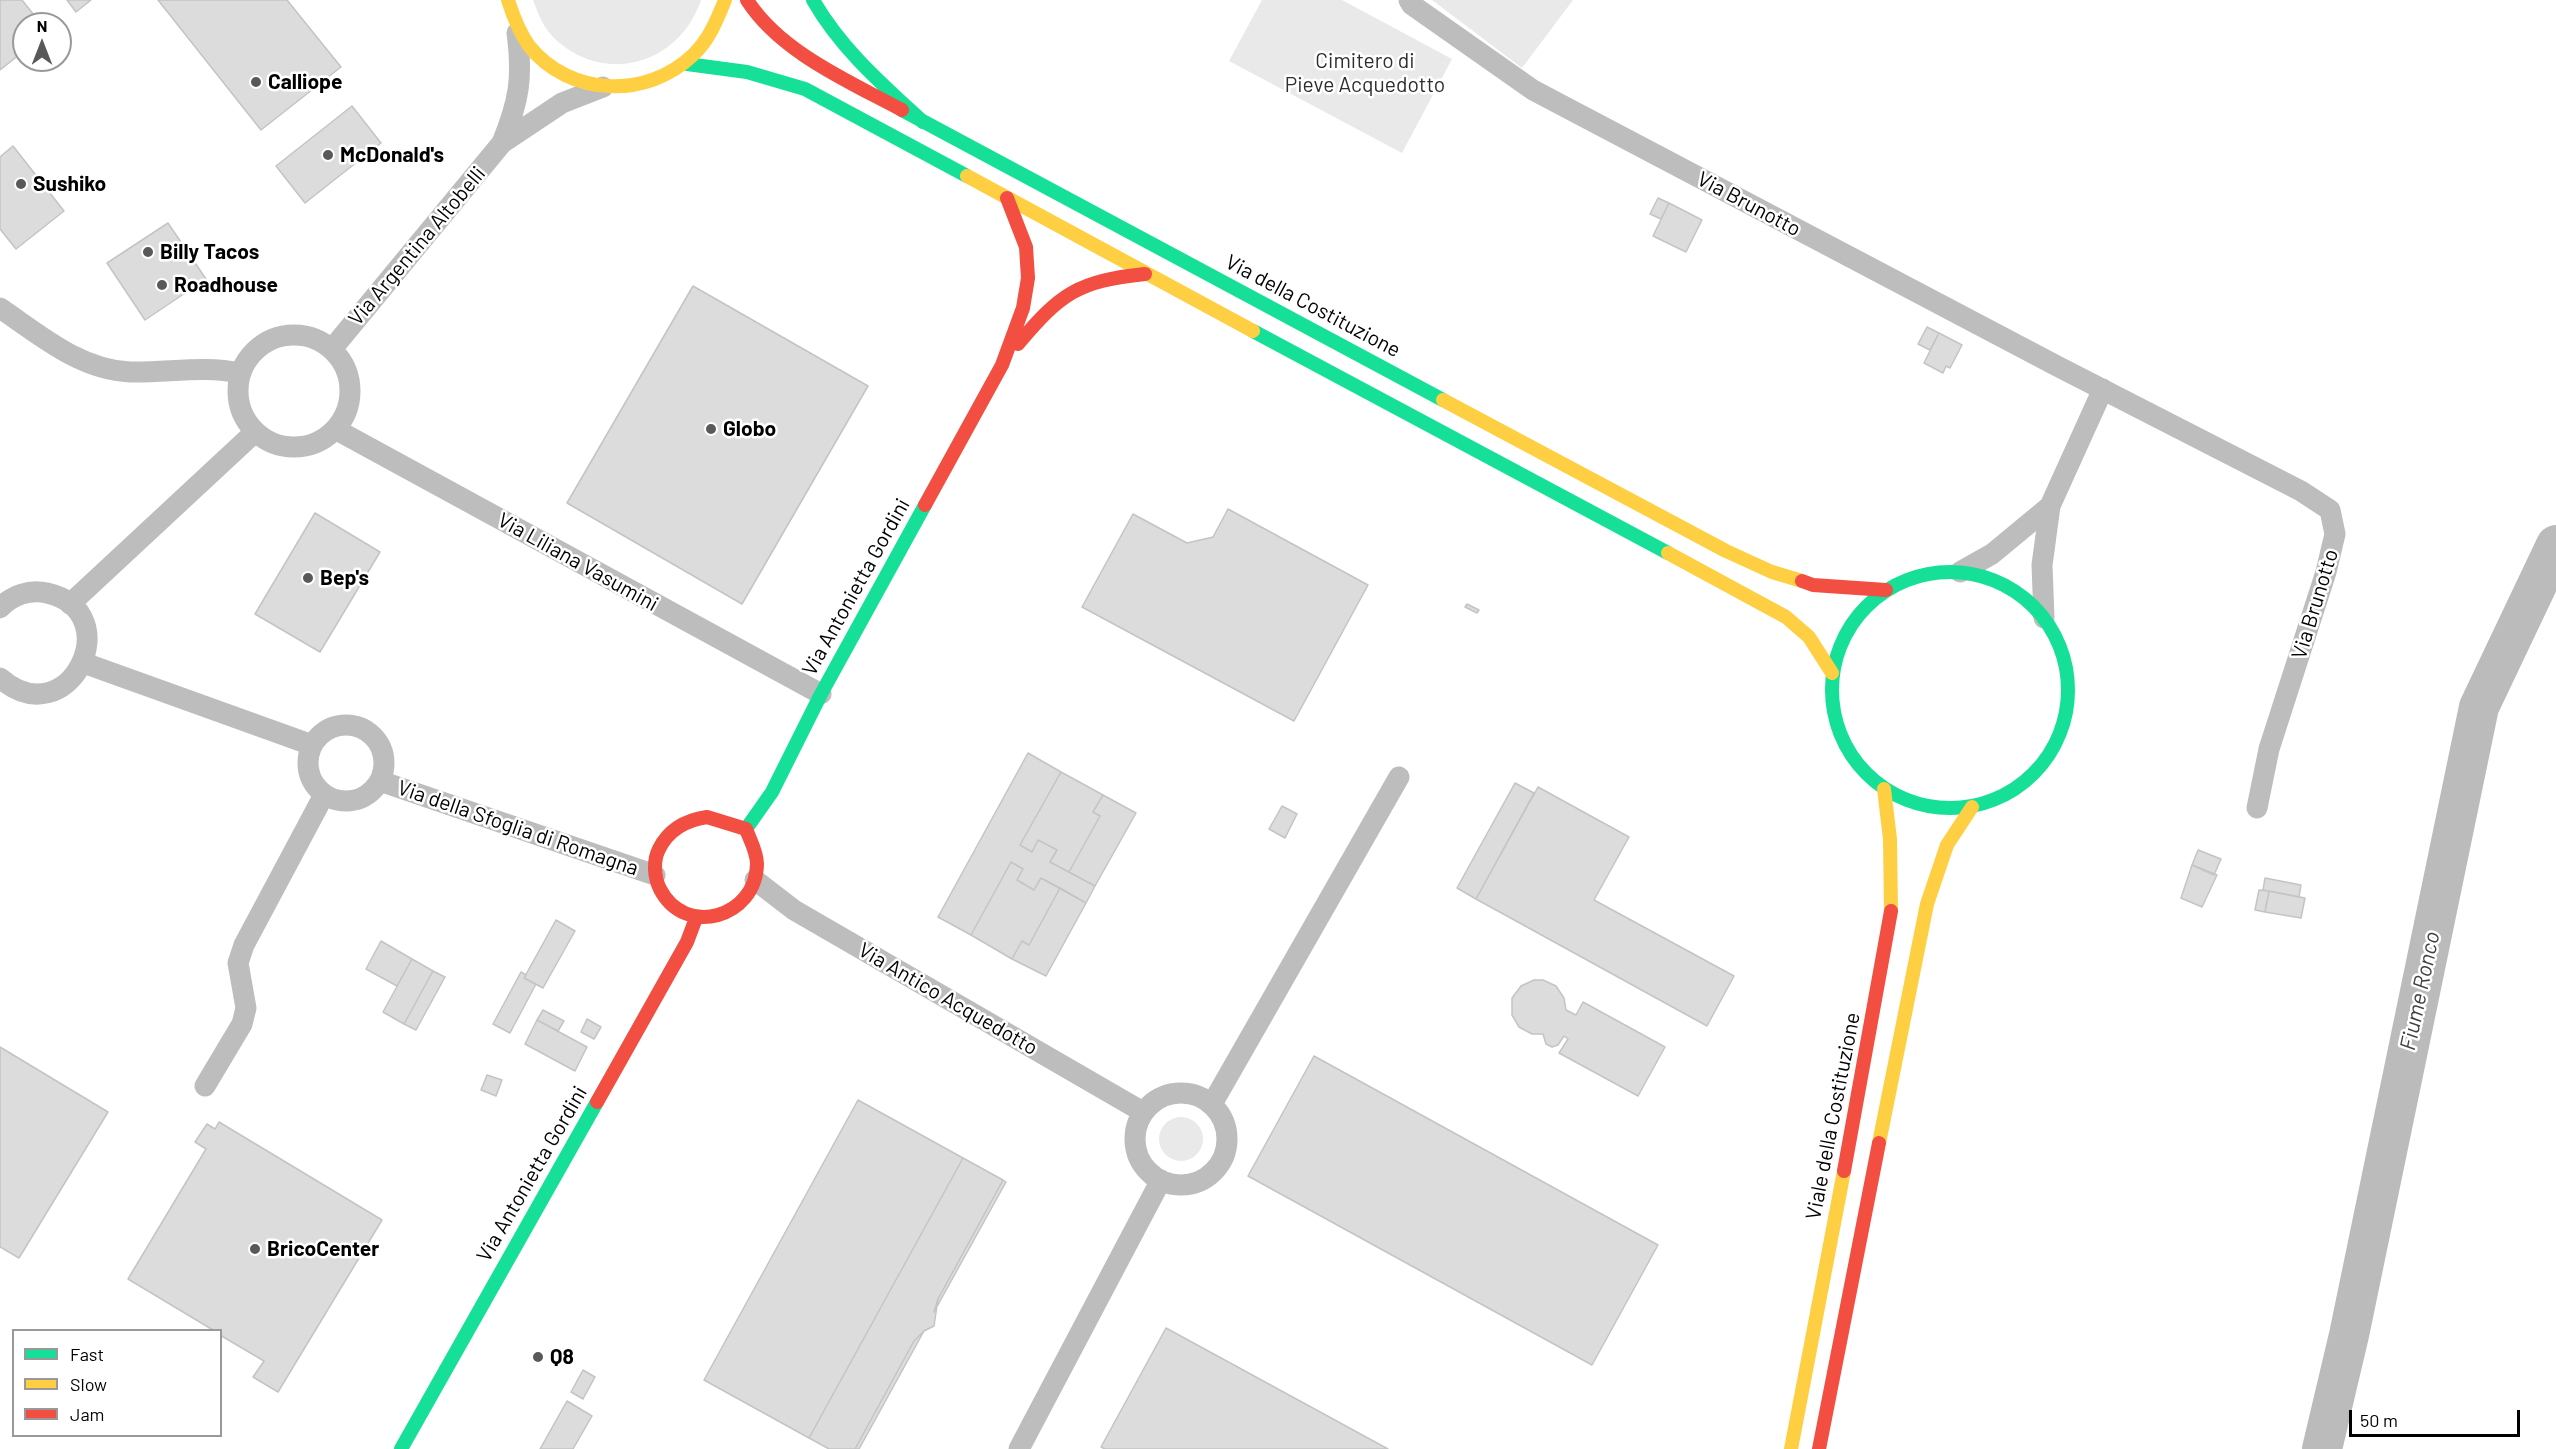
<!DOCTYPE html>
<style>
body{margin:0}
#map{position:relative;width:2556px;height:1449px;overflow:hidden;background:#fff;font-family:Barlow,sans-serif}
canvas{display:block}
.legend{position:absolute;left:12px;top:1329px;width:210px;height:108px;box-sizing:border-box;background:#fff;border:2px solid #999;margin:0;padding:8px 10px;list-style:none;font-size:18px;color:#000}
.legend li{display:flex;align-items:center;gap:12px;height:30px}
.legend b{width:30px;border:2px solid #999}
.north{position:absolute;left:12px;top:12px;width:60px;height:60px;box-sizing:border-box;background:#fff;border:2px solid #999;border-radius:50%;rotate:0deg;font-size:16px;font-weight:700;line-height:24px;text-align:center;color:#000}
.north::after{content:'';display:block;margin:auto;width:21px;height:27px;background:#595959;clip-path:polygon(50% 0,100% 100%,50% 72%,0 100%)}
.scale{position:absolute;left:2349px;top:1410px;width:171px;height:27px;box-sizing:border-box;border:3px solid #000;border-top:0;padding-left:8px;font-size:18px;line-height:21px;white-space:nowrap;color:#000;-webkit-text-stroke:4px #fff;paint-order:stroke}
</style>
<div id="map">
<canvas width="2556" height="1449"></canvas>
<ul class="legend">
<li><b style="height:8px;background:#16e098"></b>Fast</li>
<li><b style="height:8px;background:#ffcf43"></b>Slow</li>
<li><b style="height:8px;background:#f24e42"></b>Jam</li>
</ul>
<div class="north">N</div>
<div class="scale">50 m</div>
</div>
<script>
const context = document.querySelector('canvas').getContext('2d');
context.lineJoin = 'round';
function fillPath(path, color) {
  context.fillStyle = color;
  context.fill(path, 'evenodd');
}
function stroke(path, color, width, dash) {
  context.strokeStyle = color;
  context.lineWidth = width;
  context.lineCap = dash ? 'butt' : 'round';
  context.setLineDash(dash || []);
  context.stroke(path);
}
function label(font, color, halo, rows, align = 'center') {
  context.font = font + ' Barlow,sans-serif';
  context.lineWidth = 5;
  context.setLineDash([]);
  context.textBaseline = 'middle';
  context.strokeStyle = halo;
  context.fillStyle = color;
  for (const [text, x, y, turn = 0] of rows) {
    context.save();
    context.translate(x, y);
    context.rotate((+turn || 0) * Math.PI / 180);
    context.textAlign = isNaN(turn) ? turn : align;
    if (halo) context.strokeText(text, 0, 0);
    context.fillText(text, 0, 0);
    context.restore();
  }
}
const green = new Path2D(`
 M533 0H701C680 63 607 86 556 40 544 29 538 14 533 0Z
 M1262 0H1342L1452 59 1402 153 1229 61Z
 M1432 0H1573L1522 68Z
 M1159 1139a22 22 0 1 1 44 0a22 22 0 1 1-44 0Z`);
const river = new Path2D(`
 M2322 1449 2349 1335 2479 707 2556 545`);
const building = new Path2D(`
 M0 0H22L41 24H24V51L0 70Z
 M67 0H91L76 12Z
 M158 0H287L341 67 261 130Z
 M352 106 381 143 305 203 276 166Z
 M13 146 64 211 16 249 0 229V157Z
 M1658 198 1669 203 1661 219 1650 214Z
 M1669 203 1702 220 1686 252 1653 236Z
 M168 223 206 279 145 320 107 263Z
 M693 286 868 386 742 604 567 503Z
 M1927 327 1939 333 1930 350 1918 344Z
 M1939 333 1962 345 1950 368 1946 366 1943 373 1924 363Z
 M1228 509 1368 585 1294 721 1082 607 1133 514 1187 543 1213 537Z
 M315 513 380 552 320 652 255 614Z
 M1467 604 1479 610 1477 613 1465 607Z
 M1028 753 1061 772 1020 845 1032 852 1038 840 1057 850 1050 862 1095 886 1086 903 1041 878 1034 890 1017 880 1023 869 1011 862 971 935 938 917Z
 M1061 772 1103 795 1093 812 1100 816 1069 872 1050 862 1057 850 1038 840 1032 852 1020 845Z
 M1515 783 1534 793 1476 899 1457 888Z
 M1538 787 1629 837 1594 900 1734 976 1707 1026 1476 899Z
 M1103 795 1136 813 1095 886 1069 872 1100 816 1093 812Z
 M1282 806 1297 814 1285 838 1269 829Z
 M2198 850 2221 859 2214 875 2192 865Z
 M1011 862 1023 869 1017 880 1034 890 1041 878 1060 888 1029 945 1022 941 1012 959 971 935Z
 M2192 865 2217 875 2202 907 2181 898Z
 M2265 878 2301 885 2299 897 2263 890Z
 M1060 888 1086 903 1046 976 1012 959 1022 941 1029 945Z
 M2259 890 2269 891 2265 912 2255 910Z
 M2269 891 2305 898 2301 918 2265 912Z
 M556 920 575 931 543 988 524 978Z
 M381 941 412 959 397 986 366 969Z
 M412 959 433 971 404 1024 383 1012Z
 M433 971 445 977 416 1030 404 1024Z
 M521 972 526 975 524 978 536 984 510 1033 493 1024Z
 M1534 980H1543L1556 986 1564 998 1566 1010 1576 1015 1583 1002 1665 1047 1638 1096 1559 1053 1568 1039 1564 1036 1558 1045 1552 1047 1546 1044 1543 1034H1532L1519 1027 1512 1015V998L1521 986Z
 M543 1010 564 1021 558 1031 537 1020Z
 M587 1019 601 1027 594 1039 581 1032Z
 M537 1020 587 1047 575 1071 525 1044Z
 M0 1047 108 1112 19 1258 0 1247Z
 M1314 1056 1658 1245 1592 1365 1248 1176Z
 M487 1075 502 1080 496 1096 481 1090Z
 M858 1100 963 1158 809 1438 704 1380Z
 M219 1122 382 1220 278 1392 253 1377 264 1361 220 1335V1330H213L128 1279 206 1149 195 1142 207 1124 215 1129Z
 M963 1158 1003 1180 938 1299 934 1326 924 1331 914 1341 855 1449H829L809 1438Z
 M1003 1180 1006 1182 934 1312 938 1299Z
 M1166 1328 1388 1449H1105L1101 1447Z
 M924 1331 859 1449H855L914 1341Z
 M583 1370 595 1377 583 1399 571 1392Z
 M567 1401 592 1416 573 1449H540Z`);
const street = new Path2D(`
 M1409 0 1412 5 1533 90 2057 366 2301 491 2330 510 2335 534 2326 572 2269 749 2257 808
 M502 143C519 101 523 78 517 33
 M0 308C40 335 80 370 130 372 167 373 204 365 240 373
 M238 391a56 56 0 1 1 112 0a56 56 0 1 1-112 0Z
 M332 349 502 143 562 103 603 87
 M335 429 821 694
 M1960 572 1992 554 2050 506
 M70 604 255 432
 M0 608C12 595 30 589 47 593 130 612 69 738 0 678
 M2044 618 2042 565 2050 506 2103 389
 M84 663 312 745
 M308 763a38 38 0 1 1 76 0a38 38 0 1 1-76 0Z
 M380 781 655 875
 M755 880 794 910 1143 1112
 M205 1086 242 1024 246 1008 238 963 244 945 324 795
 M1135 1139a46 46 0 1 1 92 0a46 46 0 1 1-92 0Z
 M1212 1104 1399 777
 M1019 1449 1161 1180`);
const fast = new Path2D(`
 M813 0C841 49 882 84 923 122
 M687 64 747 72 805 89 967 176
 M902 110 1443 400
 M1253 331 1668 553
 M1832 690a118 118 0 1 1 236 0a118 118 0 1 1-236 0Z
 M746 829 772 792 821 694 925 505
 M401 1449 597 1102`);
const slow = new Path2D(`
 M508 0C513 16 519 32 529 46 570 97 647 99 693 55 709 40 717 20 725 0
 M967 176 1253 331
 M1443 400 1726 551 1772 572 1802 581
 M1668 553 1786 617 1809 637 1832 673
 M1884 789 1890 839 1891 911
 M1879 1143 1927 904 1947 845 1972 807
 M1791 1449 1844 1171`);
const jam = new Path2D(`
 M747 0C780 52 850 82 902 110
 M1018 344C1061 293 1078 281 1145 274
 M925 505 1002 365 1023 308 1028 278 1026 247 1007 198
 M1802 581 1813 585 1886 590
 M707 817 746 829C750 840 757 852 757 864 756 918 685 938 660 889 654 877 653 861 659 849 669 829 686 820 707 817Z
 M597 1102 687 942 696 918
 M1844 1171 1891 911
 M1819 1449 1879 1143`);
const markers = [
 [256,82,6,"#595959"],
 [328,155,6,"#595959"],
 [21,184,6,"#595959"],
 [148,252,6,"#595959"],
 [162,285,6,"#595959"],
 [711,429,6,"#595959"],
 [308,578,6,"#595959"],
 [255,1249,6,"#595959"],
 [538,1357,6,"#595959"]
];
const parkNames = [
 ["Cimitero di",1365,61],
 ["Pieve Acquedotto",1365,85]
];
const poiNames = [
 ["Calliope",268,82],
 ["McDonald's",340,155],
 ["Sushiko",33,184],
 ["Billy Tacos",160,252],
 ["Roadhouse",174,285],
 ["Globo",723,429],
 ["Bep's",320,578],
 ["BricoCenter",267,1249],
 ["Q8",550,1357]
];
const streetNames = [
 ["Via Brunotto",1749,204,28],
 ["Via Argentina Altobelli",417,246,-50],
 ["Via della Costituzione",1313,306,28],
 ["Via Liliana Vasumini",578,562,29],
 ["Via Antonietta Gordini",856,587,-61],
 ["Via Brunotto",2315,604,-73],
 ["Via della Sfoglia di Romagna",518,828,19],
 ["Via Antico Acquedotto",948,999,30],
 ["Viale della Costituzione",1833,1116,-79],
 ["Via Antonietta Gordini",532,1174,-60]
];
const waterNames = [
 ["Fiume Ronco",2420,991,-78]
];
fillPath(green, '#e9e9e9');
stroke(river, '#bbb', 40);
fillPath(building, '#dcdcdc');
stroke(building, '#c4c4c4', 1.5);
stroke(street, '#bdbdbd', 21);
stroke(fast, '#16e098', 14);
stroke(slow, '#ffcf43', 14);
stroke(jam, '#f24e42', 14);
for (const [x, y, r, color] of markers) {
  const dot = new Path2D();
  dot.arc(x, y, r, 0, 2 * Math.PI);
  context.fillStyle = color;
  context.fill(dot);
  stroke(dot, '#fff', 2);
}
label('21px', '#2e2e2e', '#fff', parkNames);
label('bold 21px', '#000', '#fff', poiNames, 'left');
label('21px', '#000', '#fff', streetNames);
label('italic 22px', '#3f3f3f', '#fff', waterNames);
</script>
